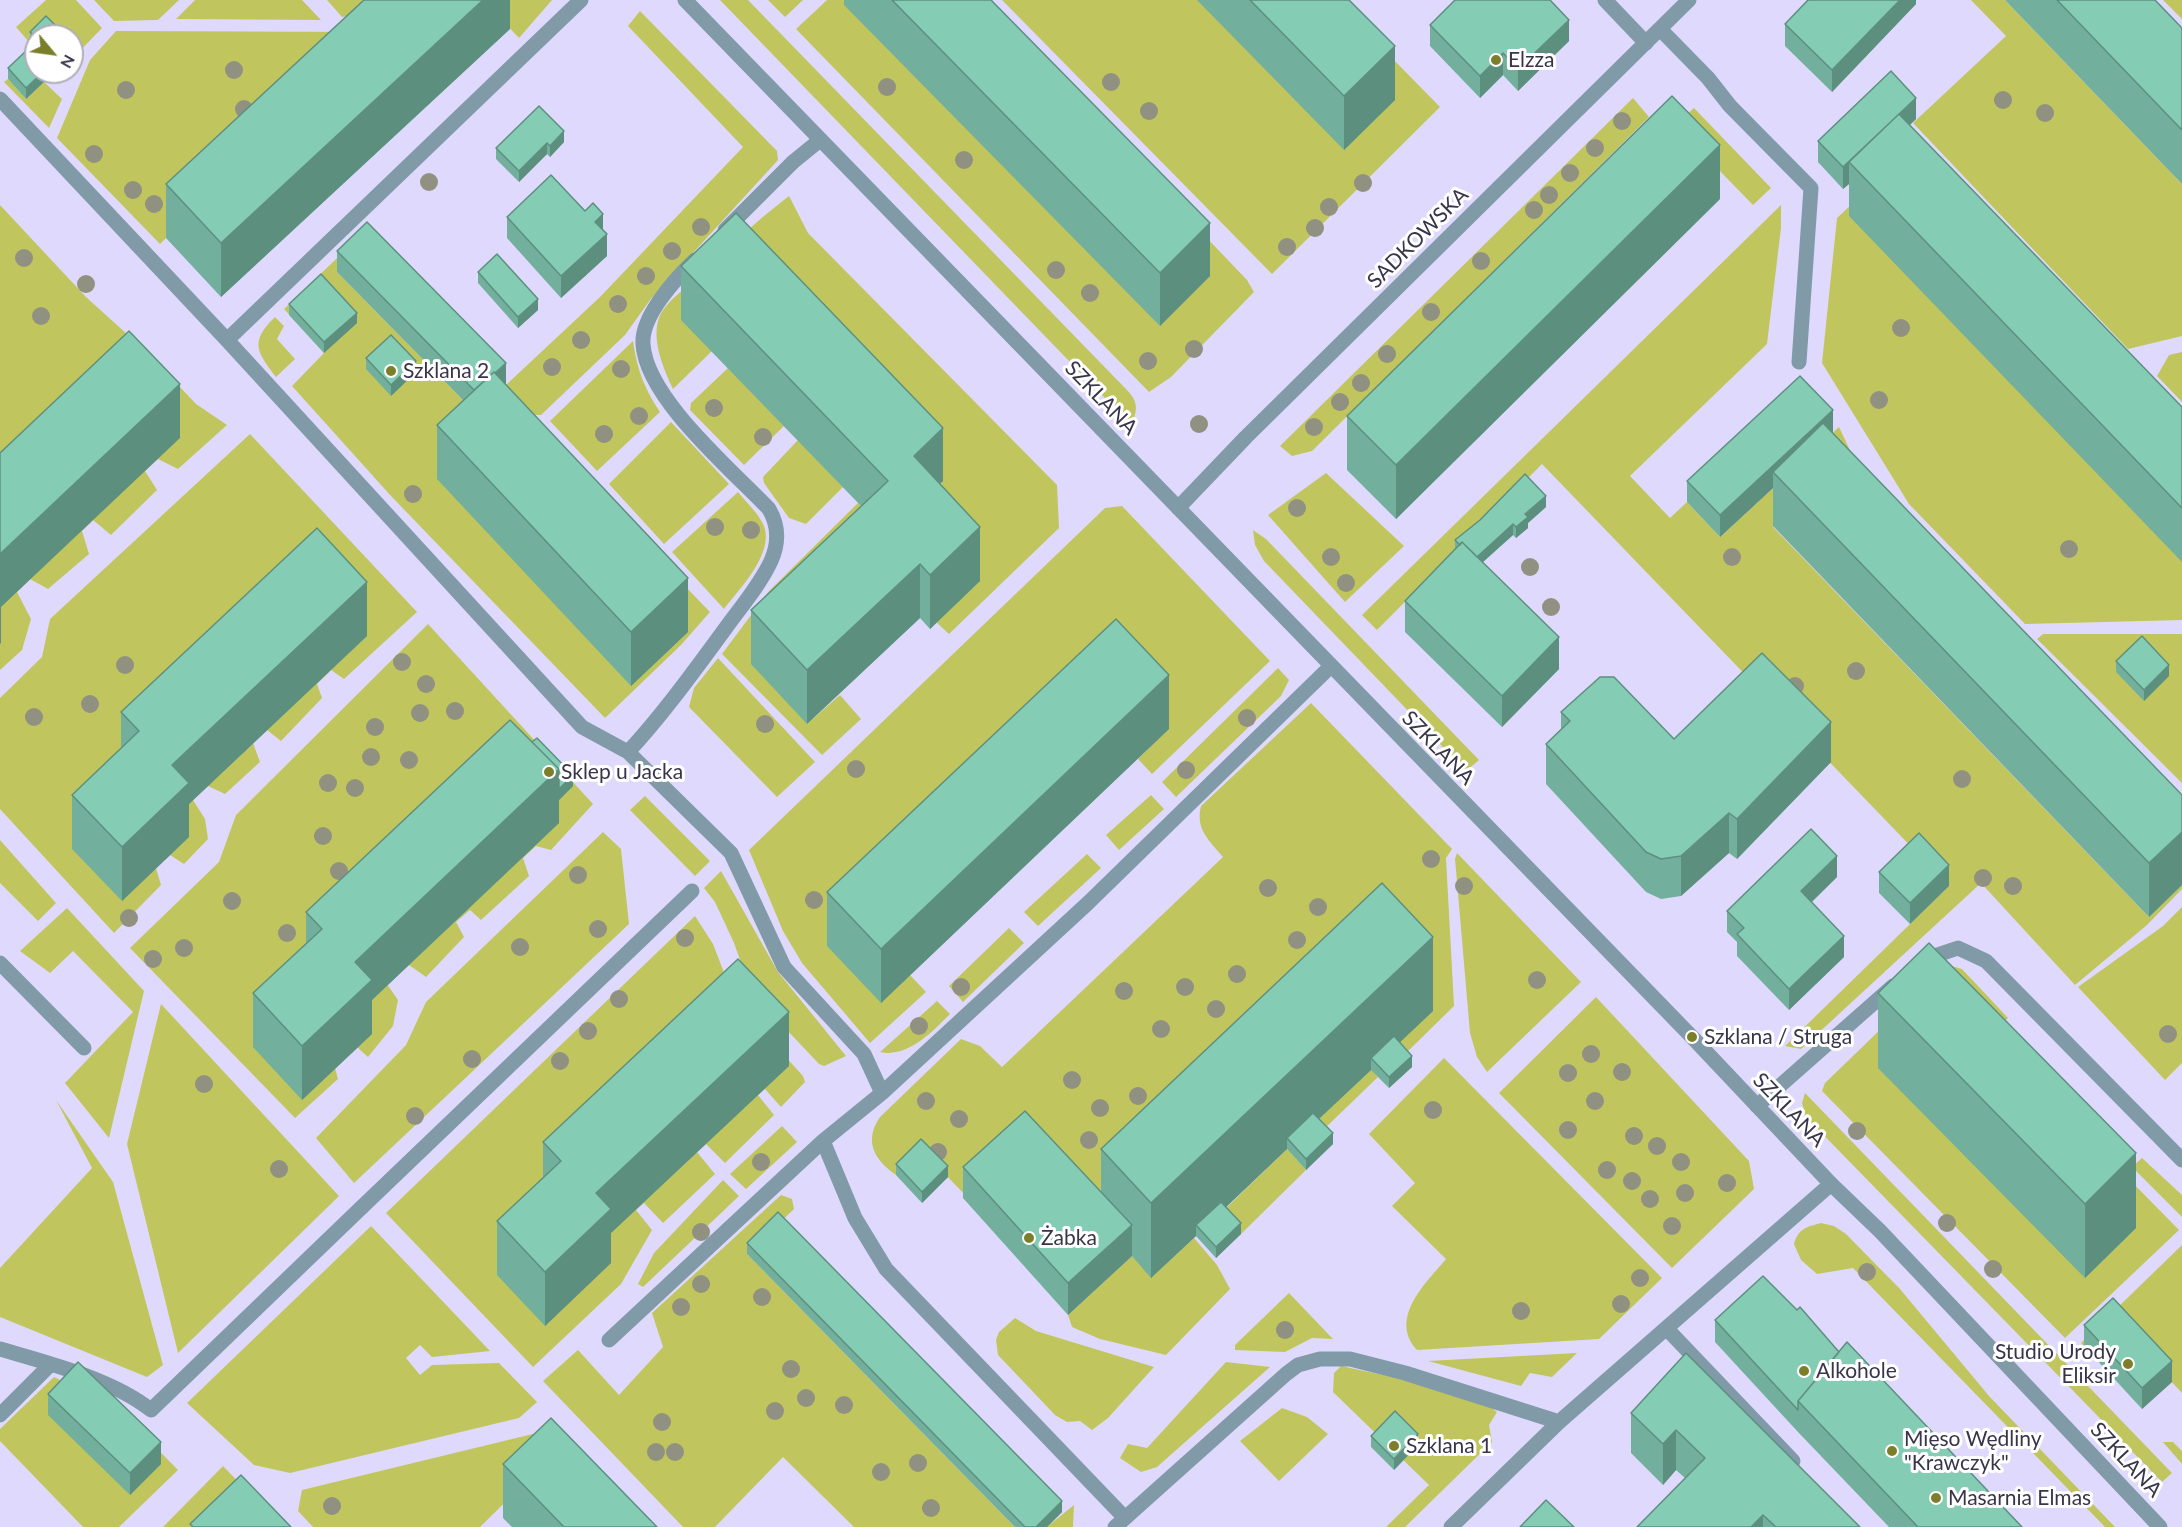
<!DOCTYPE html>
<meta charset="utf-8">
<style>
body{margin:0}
#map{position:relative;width:2182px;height:1527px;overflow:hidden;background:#dfdafd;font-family:Lato,sans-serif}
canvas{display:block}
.north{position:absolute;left:24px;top:24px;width:60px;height:60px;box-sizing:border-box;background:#fff;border:2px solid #afaeb7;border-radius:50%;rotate:119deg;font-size:16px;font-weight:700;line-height:24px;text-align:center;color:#38344a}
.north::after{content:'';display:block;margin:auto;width:21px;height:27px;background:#7b7f29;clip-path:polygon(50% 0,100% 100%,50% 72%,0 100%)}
</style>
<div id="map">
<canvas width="2182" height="1527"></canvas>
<div class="north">N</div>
</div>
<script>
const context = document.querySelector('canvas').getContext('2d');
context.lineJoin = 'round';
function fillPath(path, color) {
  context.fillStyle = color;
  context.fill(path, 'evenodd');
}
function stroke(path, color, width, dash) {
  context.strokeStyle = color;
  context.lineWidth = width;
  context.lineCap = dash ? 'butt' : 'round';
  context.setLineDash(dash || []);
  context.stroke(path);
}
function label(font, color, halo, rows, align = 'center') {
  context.font = font + ' Lato,sans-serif';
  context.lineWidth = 6;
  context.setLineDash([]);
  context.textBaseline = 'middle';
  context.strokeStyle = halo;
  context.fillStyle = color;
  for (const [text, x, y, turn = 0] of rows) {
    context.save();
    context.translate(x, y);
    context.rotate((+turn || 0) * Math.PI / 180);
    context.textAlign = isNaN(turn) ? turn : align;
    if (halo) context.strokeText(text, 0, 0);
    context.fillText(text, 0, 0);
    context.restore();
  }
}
const green = new Path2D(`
 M46 0H76L102 28 72 59V36H36V50L16 27Z
 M94 0H179L158 20 114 21Z
 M195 0H302L321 20 176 19Z
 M327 0H363L374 11 342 17Z
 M483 0H552L519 38Z
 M720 0H748L1124 387C1134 397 1139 404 1134 418L1128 422Z
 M768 0H803L785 17Z
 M827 0H972L1204 235 1247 280 1254 292 1171 377 1149 392 796 29Z
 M1002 0H1297L1390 56 1440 107 1272 274Z
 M1971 0H2005L2182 184V336L2128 349 1913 123 2006 36Z
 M2163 0H2182V19Z
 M640 11 777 151 778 160 650 300 625 335 541 415 477 413 681 582 710 612 681 645 605 718 391 496 292 386 324 353 284 309 359 237 337 272 476 413 600 297 743 147 628 26Z
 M116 31 375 32 160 244 57 138 90 60Z
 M8 79 26 99 44 82 62 99 49 128 4 82Z
 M1633 98 1649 117 1312 451 1292 456 1280 446Z
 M1694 108 1771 188 1753 205 1675 125Z
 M1887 171 2182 459V620L2025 624 1909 504 1822 363 1837 218Z
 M789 196 808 233 1057 485 1059 528 949 634 936 622 914 510 942 483 736 267 712 351 673 389C664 370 651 340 659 318 664 304 682 291 693 281 724 251 755 222 789 196Z
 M0 205 86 297 149 354 196 404 227 425 178 469 158 459 145 471 157 490 111 535 93 520 82 531 89 554 48 589 30 579 17 592 31 619 22 650 0 670Z
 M1781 205V228L1767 344 1630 476 1670 518 1687 502 1720 537 1839 427 1862 476 1773 527 2149 917 2182 885V889L2147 925 2075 985 1981 883 1801 1049 1785 1046 1949 886 1542 464 1377 630 1362 615Z
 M275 317 284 326 277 339 295 359 276 377C257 352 249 342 275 317Z
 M633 341C637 369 644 388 660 412L597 471 550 421Z
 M2182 352V402L2157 376 2169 355Z
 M728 368 784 426 744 465 690 410 691 403Z
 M671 422 729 484 664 544 609 484Z
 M250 434 417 612 344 679 331 670 317 684 322 698 281 741 267 730 253 743 260 762 225 794 208 786 193 800 205 819 208 839 184 864 170 855 156 868 161 885 114 933 0 809V698L42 657 50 619Z
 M798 440 843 487 806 524 789 518 764 483 763 477Z
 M1326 473 1404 546 1345 602 1268 515Z
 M738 492C746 502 756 511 762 522 778 550 740 588 724 609L672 552Z
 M858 503 888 535 807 724 840 695 861 719 822 755 722 654 769 591Z
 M1122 506 1270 661 1152 774 1138 759 1169 728 828 946 881 1002 910 975 926 992 870 1043 802 963 783 931 749 850 1105 508Z
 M1253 530 1266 539 1479 760 1466 771 1264 561 1255 545Z
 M428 624 593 804 551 850 536 846 523 858 529 876 481 920 470 910 456 922 464 937 426 977 409 965 387 984 398 1000 393 1026 368 1057 357 1047 335 1068 338 1079 295 1118 130 948 219 862 236 815Z
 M2043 634H2182V783L2037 639Z
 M718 658 815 762 777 797 689 707 694 688Z
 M1278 668 1289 680 1281 696 1176 797 1162 782Z
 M1311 703 1452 849 1446 858 1454 1006 1403 1056 1395 1047 1101 1223 966 1196 922 1150 896 1175C873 1159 864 1140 880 1117L961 1039 980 1046 1002 1067 1223 857C1210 841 1195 830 1201 806Z
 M1151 795 1164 809 1119 850 1106 835Z
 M645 796 710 861 695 876 630 810Z
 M603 832 621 849 629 924 354 1183 316 1138 406 1045 426 1002Z
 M0 840 56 903 38 921 0 883Z
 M1457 853 1581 982 1487 1072 1477 1057 1470 1033 1455 859Z
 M1087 854 1101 868 1038 926 1024 912Z
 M721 871 778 972 846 1056 824 1066 819 1064 752 993 734 943 715 902 704 888Z
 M2182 907V1063L2165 1080 2078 987 2163 926Z
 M67 908 144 991 109 1138 65 1083 133 1012 73 951 50 973 20 951Z
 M695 916 713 944 735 1001 803 1076 805 1082 781 1107 765 1089 758 1095 774 1115 725 1163 706 1144 697 1152 715 1174 663 1223 644 1203 636 1210 652 1230 621 1284 533 1367 386 1213Z
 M1009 928 1024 943 963 1002 949 986Z
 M1952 966 1962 969 2008 1018 2000 1026Z
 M1916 995 2124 1174 2179 1230 2065 1338 1822 1091 1825 1083Z
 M1596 997 1749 1161 1754 1189 1672 1268 1499 1093Z
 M937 1001 950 1014C932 1032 908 1058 880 1052Z
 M161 1004 339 1196 178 1353 127 1144Z
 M1444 1058 1662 1278 1599 1339 1417 1350C1388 1318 1426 1283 1446 1259L1392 1206 1415 1183 1369 1134Z
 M1371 1069 1378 1077 1321 1132 1313 1123Z
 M1805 1093 2172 1473 2162 1482 1806 1117 1802 1103Z
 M56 1100 113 1182 163 1365 147 1377 0 1317V1268L92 1168Z
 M782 1126 797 1142 746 1189 730 1174Z
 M1287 1149 1306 1170 1241 1234 1221 1213Z
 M2142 1158 2182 1195V1217L2132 1167Z
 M723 1180 739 1196 643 1287 638 1284 654 1253Z
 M781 1195 792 1199 794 1209 747 1254 1015 1527H854L783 1457 715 1527H683L543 1381 578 1350 619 1395 663 1347 652 1313Z
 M1821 1223 1834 1226 1846 1234 1900 1289 1989 1396 2115 1527H2105L1853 1268 1817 1274 1801 1260 1794 1244C1798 1229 1806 1227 1821 1223Z
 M371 1226 490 1351 432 1357 420 1345 406 1358 420 1375 432 1365 499 1363 537 1402 519 1418 290 1473 254 1465 187 1403Z
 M1194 1238 1217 1265 1230 1289 1166 1355 1100 1339 1072 1327 1068 1315 1132 1256 1152 1277Z
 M2182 1245V1393L2113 1319 2084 1346 2081 1343Z
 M1289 1293 1333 1339 1312 1338 1285 1352 1235 1350V1345Z
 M1015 1318 1036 1331 1154 1367 1108 1418 1092 1430 1080 1421 1067 1422 1055 1415 998 1355 996 1340 999 1332Z
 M1577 1353 1552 1377 1530 1373 1521 1386 1428 1361Z
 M1226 1362 1270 1367 1157 1467 1141 1472 1120 1458 1128 1444 1147 1448Z
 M1341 1366 1472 1394 1497 1412 1489 1425 1492 1442 1405 1527H1386L1429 1485 1333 1392 1334 1373Z
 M54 1377 118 1409 178 1470 119 1527H83L0 1441V1429Z
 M1282 1408 1307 1417 1328 1434 1279 1481 1240 1441Z
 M545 1431 546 1462 480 1527H313L298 1511 302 1490Z
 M2163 1442H2173L2182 1451V1464Z
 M223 1466 282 1527H163Z
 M1074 1505 1073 1527H1047Z`);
const service = new Path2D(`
 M1605 0 1646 43
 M1660 29 1708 78 1730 106 1811 188 1799 362
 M0 99 227 340 582 727 628 752 731 853 784 967 864 1054 882 1093 823 1141 855 1218 886 1269 1125 1518
 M725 230 793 162 820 140
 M227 340 581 0
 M628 752C664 713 694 671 725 629 740 608 760 585 771 561 779 543 779 526 769 509 732 470 646 398 643 344 641 316 676 278 695 260
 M1922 960 1958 948 1986 961 2182 1160
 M0 963 84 1048
 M882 1093 1088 903 1330 667
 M1757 1106 1893 986
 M1667 1329 1793 1461
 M609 1340 823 1141
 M0 1349C48 1363 112 1379 151 1410L362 1207
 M0 1415 51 1364
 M1115 1527 1286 1374 1298 1365 1320 1359H1350L1405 1373 1559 1422 1831 1184
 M1451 1527 1559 1422`);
const pedestrian = new Path2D(`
 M362 1207 692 891`);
const minor = new Path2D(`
 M685 0 1692 1037 1831 1184 1880 1231 2160 1527
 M1178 508 1246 437 1689 0`);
const trees = [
 [234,70],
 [1111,82],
 [887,87],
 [126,90],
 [2003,100],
 [244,109],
 [1149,111],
 [2045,113],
 [1622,121],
 [1595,148],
 [94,154],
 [964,160],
 [1570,173],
 [429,182],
 [1363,183],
 [133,190],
 [1549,195],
 [154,204],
 [1329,207],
 [1534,210],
 [701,227],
 [1315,228],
 [1287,247],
 [672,251],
 [24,258],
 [1481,261],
 [1056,270],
 [646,276],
 [86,284],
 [1090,293],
 [618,304],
 [1431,312],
 [41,316],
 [1901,328],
 [581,340],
 [1194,349],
 [1387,354],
 [1148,361],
 [552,367],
 [621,369],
 [1361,383],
 [1879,400],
 [1340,402],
 [714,408],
 [639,416],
 [1199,424],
 [1314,427],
 [604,434],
 [763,437],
 [413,494],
 [1297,508],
 [715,527],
 [751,530],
 [2069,549],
 [1331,557],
 [1732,557],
 [1530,567],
 [1346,583],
 [1551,607],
 [402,662],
 [125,665],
 [1856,671],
 [426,684],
 [1795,686],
 [90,704],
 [455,711],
 [420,713],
 [34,717],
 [1247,718],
 [765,724],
 [375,727],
 [371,757],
 [409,760],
 [856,769],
 [1186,770],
 [1962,779],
 [328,783],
 [355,788],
 [323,836],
 [1431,859],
 [339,871],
 [578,875],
 [1983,878],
 [1464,886],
 [2013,886],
 [1268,888],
 [814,900],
 [232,901],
 [1318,907],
 [129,918],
 [598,929],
 [287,933],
 [685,938],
 [1297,940],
 [520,947],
 [184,948],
 [153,959],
 [1237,974],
 [1537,980],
 [961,987],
 [1185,987],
 [1124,991],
 [619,999],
 [1216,1009],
 [919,1026],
 [1161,1029],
 [588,1031],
 [2168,1034],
 [1591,1054],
 [472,1059],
 [560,1061],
 [1622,1072],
 [1568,1073],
 [1072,1080],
 [204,1084],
 [1138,1096],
 [926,1101],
 [1595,1101],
 [1100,1108],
 [1433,1110],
 [415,1116],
 [959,1119],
 [1568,1130],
 [1857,1131],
 [1634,1136],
 [1089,1140],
 [1657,1146],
 [938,1152],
 [761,1162],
 [1681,1162],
 [279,1169],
 [1607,1170],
 [1632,1181],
 [1727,1183],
 [1685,1193],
 [1650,1199],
 [1947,1223],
 [1672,1226],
 [701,1232],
 [1993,1269],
 [1867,1272],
 [1640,1278],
 [701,1284],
 [762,1297],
 [1621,1304],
 [681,1307],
 [1521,1311],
 [1285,1330],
 [791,1369],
 [806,1398],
 [844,1405],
 [775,1411],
 [662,1422],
 [656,1452],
 [675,1452],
 [918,1463],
 [881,1472],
 [332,1506],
 [931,1508]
];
const wall = new Path2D(`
 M510 0V29L221 297 166 238V184Z
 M844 0H991L1210 276 1160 326 844 5Z
 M1197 0H1349L1395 100 1344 150Z
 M1916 0V4L1832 92 1785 46V24Z
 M2005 0H2155L2182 28V184Z
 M1430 25 1569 41 1518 91 1503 75 1480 98 1430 46Z
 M30 32 36 36V48L30 43Z
 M8 68 44 72V82L26 99 8 79Z
 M1916 119 1910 125 2182 407V562L1849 216V184L1843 189 1818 162V141Z
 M564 142 550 157 547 154 519 182 496 159V148Z
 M1720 199 1396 519 1347 470V416Z
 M585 211 603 231 607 256 561 298 507 238V217Z
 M337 251 506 385 688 632 631 686 437 479V425L463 400 337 272Z
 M681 266 943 481 940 484 980 581 930 629 920 618 807 724 751 664V610L861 506 681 320Z
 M478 272 538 310 518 328 478 283Z
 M289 304 357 323 324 353 289 315Z
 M366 358 416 372 391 396 366 369Z
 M1833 432 1832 433 2182 795V885L2149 917 1773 526V488L1720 537 1687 502V481Z
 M1546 507 1528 523V528L1516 538 1513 535 1483 562 1559 669 1502 727 1405 632V601L1455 549V540Z
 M367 636 189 804V837L122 901 72 849V795L121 748V712Z
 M2116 661 2169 676 2144 701 2116 672Z
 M1561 712 1674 739 1831 762 1737 859 1729 853 1681 896 1661 899 1646 892 1546 784V744L1561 729Z
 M1169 729 881 1003 827 946V892Z
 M573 786 559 800V823L372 1000V1034L302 1100 253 1047V993L306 944V912Z
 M1879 872 1949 886 1910 924 1879 893Z
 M1837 877 1812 902 1844 957 1789 1010 1737 956V942L1727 932V911Z
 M1878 993 2136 1228 2085 1278 1878 1068Z
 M1433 1011 1400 1042 1412 1067 1389 1088 1371 1070 1319 1119 1333 1144 1306 1170 1287 1149 1226 1207 1241 1234 1216 1258 1196 1236 1151 1278 1132 1256 1068 1315 963 1198V1167L1101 1192V1149Z
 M789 1066 611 1233V1263L545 1326 497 1275V1221L543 1178V1142Z
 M896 1164 948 1177 922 1203 896 1175Z
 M747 1243 1062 1512 1047 1527H1015L747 1254Z
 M1715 1320 1839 1352 2022 1527H1889L1798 1432 1715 1342Z
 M2084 1325 2172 1382 2142 1409 2084 1346Z
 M1686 1353 1860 1527H1637L1685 1478 1676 1470 1663 1485 1631 1453V1413Z
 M48 1394 161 1464 130 1495 48 1415Z
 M1371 1436 1418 1445 1394 1470 1371 1447Z
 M503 1464 657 1527H512L503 1518Z`);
const shadedWall = new Path2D(`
 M483 0H510V29L221 297V243Z
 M1900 0H1916V4L1832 92V70Z
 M1569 20V41L1518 91V69Z
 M1395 46V100L1344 150V96Z
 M1503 53V75L1480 98V76Z
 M43 72H44V82L26 99V88Z
 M1916 98V119L1859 173 1849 162V184L1843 189V167Z
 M564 131V142L550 157V146Z
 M547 143V154L519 182V171Z
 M1720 145V199L1396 519V465Z
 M603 214V236L595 222Z
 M1210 223V276L1160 326V273Z
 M607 234V256L561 298V276Z
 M538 299V310L518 328V317Z
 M357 313V323L324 353V342Z
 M416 361V372L391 396V385Z
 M506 363V385L476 392Z
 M180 384V438L1 607V643L0 644V554Z
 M1833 410V432L1780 480 1773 472V488L1720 537V515Z
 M943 428V481L914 510V456Z
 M1546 496V507L1528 523V528L1516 538V527L1525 514Z
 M1513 524V535L1474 570V559Z
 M980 527V581L930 629V575Z
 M920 564V618L807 724V670Z
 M688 578V632L631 686V632Z
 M367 582V636L189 804V837L122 901V847L172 765Z
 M1559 637V669L1502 727V696Z
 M2169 665V676L2144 701V690Z
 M1169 675V729L881 1003V949Z
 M1831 722V762L1737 859V819Z
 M559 769 573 775V786L559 800V823L372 1000V1034L302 1100V1046L355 962Z
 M1729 813V853L1681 896V856Z
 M2182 832V885L2149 917V863Z
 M1837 856V877L1801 912V891Z
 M1949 865V886L1910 924V903Z
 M1844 936V957L1789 1010V989Z
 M1433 937V1011L1377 1064 1371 1058V1070L1292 1144 1287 1138V1149L1201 1231 1196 1225V1236L1151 1278V1203Z
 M789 1012V1066L611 1233V1263L545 1326V1272L596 1193Z
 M1412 1056V1067L1389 1088V1077Z
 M1333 1133V1144L1306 1170V1159Z
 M2136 1153V1228L2085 1278V1204Z
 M948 1166V1177L922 1203V1192Z
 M1241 1223V1234L1216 1258V1247Z
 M1132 1225V1256L1068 1315V1283Z
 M2172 1361V1382L2142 1409V1388Z
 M1676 1430V1470L1663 1485V1444Z
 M1418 1434V1445L1394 1470V1459Z
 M161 1442V1464L130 1495V1473Z
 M1062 1501V1512L1047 1527H1036Z
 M1763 1515V1527H1751Z`);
const building = new Path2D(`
 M364 0H483L221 243 166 184Z
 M892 0H991L1210 223 1160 273Z
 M1250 0H1349L1395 46 1344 96Z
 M1455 0H1550L1569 20 1518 69 1503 53 1480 76 1430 25Z
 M1808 0H1900L1832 70 1785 24Z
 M2057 0H2155L2182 28V130Z
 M46 16 66 36H36V37L30 32Z
 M26 51 36 62V72H43L26 88 8 68Z
 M1891 71 1916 98 1843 167 1818 141Z
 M1672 96 1720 145 1396 465 1347 416Z
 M539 106 564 131 550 146 547 143 519 171 496 148Z
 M1899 114 2182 407V508L1849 162Z
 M551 175 585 211 593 203 603 214 595 222 607 234 561 276 507 217Z
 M736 213 943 428 914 456 980 527 930 575 920 564 807 670 751 610 888 481 681 266Z
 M367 222 506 363 495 373 494 372 474 390 337 251Z
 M497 254 538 299 518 317 478 272Z
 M321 274 357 313 324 342 289 304Z
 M129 331 180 384 0 554V453Z
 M391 335 416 361 391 385 366 358Z
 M494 372 688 578 631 632 437 425Z
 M1800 376 1833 410 1720 515 1687 481Z
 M1823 423 2182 795V832L2149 863 1773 472Z
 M1525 474 1546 496 1525 514 1528 517 1516 527 1513 524 1477 557 1462 542 1460 545 1455 540 1480 520Z
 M317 528 367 582 172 765 189 783 122 847 72 795 139 731 121 712Z
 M1462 542 1559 637 1502 696 1405 601Z
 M1116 619 1169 675 881 949 827 892Z
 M2142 636 2169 665 2144 690 2116 661Z
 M1762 653 1831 722 1737 819 1729 813 1681 856 1661 859 1646 852 1546 744 1570 721 1561 712 1600 677H1614L1674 739Z
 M510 720 559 769 355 962 372 980 302 1046 253 993 322 929 306 912Z
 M537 738 573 775 559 789V769L532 742Z
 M1811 829 1837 856 1801 891 1844 936 1789 989 1737 934 1744 928 1727 911Z
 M1919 833 1949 865 1910 903 1879 872Z
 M1382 883 1433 937 1151 1203 1101 1149Z
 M1929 943 2136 1153 2085 1204 1878 993Z
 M738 959 789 1012 596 1193 611 1209 545 1272 497 1221 561 1161 543 1142Z
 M1394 1036 1412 1056 1389 1077 1371 1058Z
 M1025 1111 1132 1225 1068 1283 963 1167Z
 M1313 1113 1333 1133 1306 1159 1287 1138Z
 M921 1139 948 1166 922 1192 896 1164Z
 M1221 1202 1241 1223 1216 1247 1196 1225Z
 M778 1212 1062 1501 1036 1527H1025L747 1243Z
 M1763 1276 1797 1310 1800 1307 1839 1352 1798 1401V1410L1715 1320Z
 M2113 1298 2172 1361 2142 1388 2084 1325Z
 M1847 1342 2022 1527H1918L1798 1401Z
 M1686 1353 1860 1527H1776L1763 1515 1751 1527H1637L1705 1458 1676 1430 1663 1444 1631 1413Z
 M78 1362 161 1442 130 1473 48 1394Z
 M1395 1411 1418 1434 1394 1459 1371 1436Z
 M551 1418 657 1527H564L503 1464Z
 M241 1475 291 1527H193L190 1524Z
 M1546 1500 1574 1527H1520Z`);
const markers = [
 [1496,60,6,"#7b7f29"],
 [391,371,6,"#7b7f29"],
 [549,772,6,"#7b7f29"],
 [1692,1037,6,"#7b7f29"],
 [1029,1238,6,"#7b7f29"],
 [2128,1364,6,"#7b7f29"],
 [1804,1371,6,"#7b7f29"],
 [1394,1446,6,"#7b7f29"],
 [1892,1451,6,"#7b7f29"],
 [1936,1498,6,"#7b7f29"]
];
const poiNames = [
 ["Elzza",1508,60],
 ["Szklana 2",403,371],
 ["Sklep u Jacka",561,772],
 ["Szklana / Struga",1704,1037],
 ["Żabka",1041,1238],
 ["Studio Urody",2116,1352,"right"],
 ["Eliksir",2116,1376,"right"],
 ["Alkohole",1816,1371],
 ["Mięso Wędliny",1904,1439],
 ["\"Krawczyk\"",1904,1463],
 ["Szklana 1",1406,1446],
 ["Masarnia Elmas",1948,1498]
];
const streetNames = [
 ["SADKOWSKA",1418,238,-45],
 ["SZKLANA",1101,398,46],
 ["SZKLANA",1438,748,46],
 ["SZKLANA",1789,1110,46],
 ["SZKLANA",2126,1460,47]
];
fillPath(green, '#c0c65d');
stroke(service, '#819aa8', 15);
stroke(pedestrian, '#819aa8', 15);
stroke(minor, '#819aa8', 15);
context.fillStyle = '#919181';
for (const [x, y] of trees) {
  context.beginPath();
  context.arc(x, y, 9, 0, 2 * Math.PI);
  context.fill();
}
fillPath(wall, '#72af9c');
fillPath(shadedWall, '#5d8f7f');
fillPath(building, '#85ccb5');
stroke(building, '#5d8f7f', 1.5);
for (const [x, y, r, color] of markers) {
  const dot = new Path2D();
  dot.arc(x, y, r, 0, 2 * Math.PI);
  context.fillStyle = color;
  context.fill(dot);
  stroke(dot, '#fff', 2);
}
label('21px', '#38344a', '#fff', poiNames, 'left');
label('21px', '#38344a', '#fff', streetNames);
</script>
